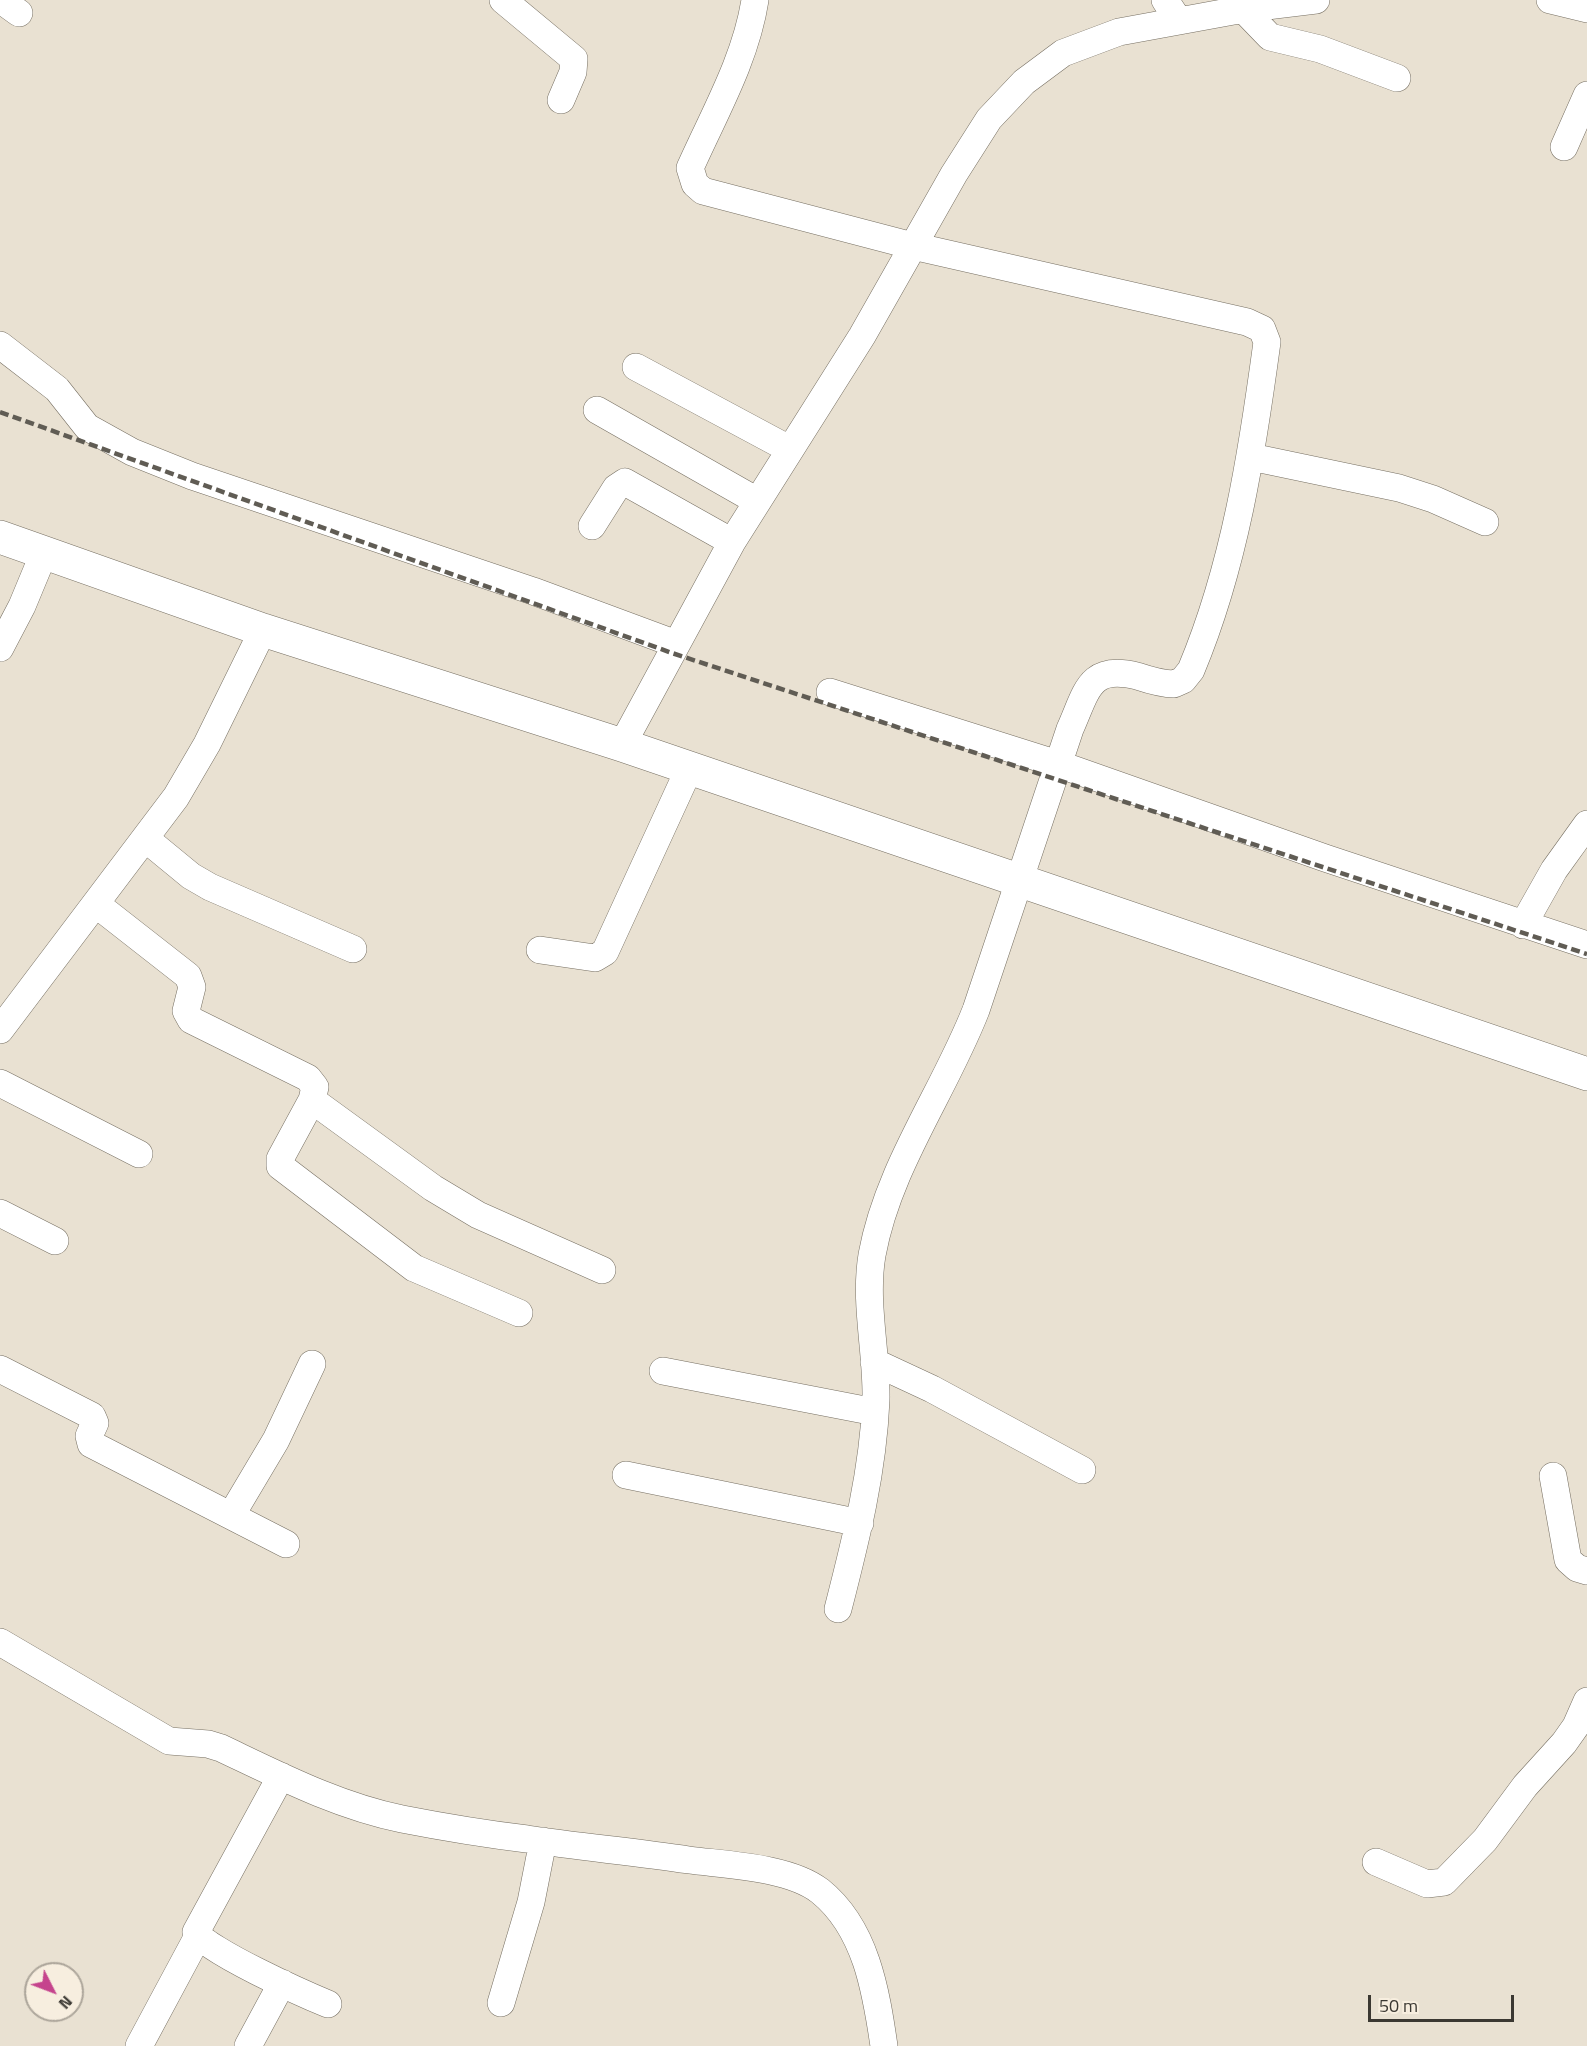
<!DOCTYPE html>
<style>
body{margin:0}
#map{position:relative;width:1587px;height:2046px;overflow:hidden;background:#e9e1d2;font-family:"Titillium Web",sans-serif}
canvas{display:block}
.north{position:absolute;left:24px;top:1962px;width:60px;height:60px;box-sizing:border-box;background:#f7eedf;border:2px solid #aca59a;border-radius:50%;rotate:132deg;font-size:16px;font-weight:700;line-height:24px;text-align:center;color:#3b3832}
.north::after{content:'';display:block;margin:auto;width:21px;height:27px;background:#c5448d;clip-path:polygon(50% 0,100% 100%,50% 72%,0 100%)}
.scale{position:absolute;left:1368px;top:1995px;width:146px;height:27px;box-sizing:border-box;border:3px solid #3b3832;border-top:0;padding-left:8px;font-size:18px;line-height:21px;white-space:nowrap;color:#3b3832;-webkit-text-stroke:4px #f7eedf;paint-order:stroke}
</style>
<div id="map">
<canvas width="1587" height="2046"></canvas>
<div class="north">N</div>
<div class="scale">50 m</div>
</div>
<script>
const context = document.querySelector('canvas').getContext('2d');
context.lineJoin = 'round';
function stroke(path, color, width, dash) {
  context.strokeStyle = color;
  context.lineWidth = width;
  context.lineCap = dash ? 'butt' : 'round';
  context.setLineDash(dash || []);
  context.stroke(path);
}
const minor = new Path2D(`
 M1 0 19 13
 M503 0 574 59 573 72 561 100
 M755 0C746 59 714 114 690 168L695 184 703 191 913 246 1247 322 1262 329 1267 342C1252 453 1235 565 1191 670L1183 680 1174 684C1162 684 1149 680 1137 676 1089 664 1087 691 1070 729L976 1010C944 1092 888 1167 872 1255 864 1303 877 1351 876 1400 873 1472 856 1539 838 1609
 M1165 0 1179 21
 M1550 0 1587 9
 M1243 9 1270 37 1320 49 1397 78
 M1564 147 1587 95
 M0 345 57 389 87 427 132 452 192 476 533 591 676 644
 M636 367 789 449
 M597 410 757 501
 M1251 457 1399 488 1433 499 1485 522
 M592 526 616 488 625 482 732 542
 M0 648 22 606 44 553
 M830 692 1058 764 1325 858 1587 945
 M622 745 732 542 862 336 954 174 989 119 1024 82 1063 53 1119 32 1250 8 1316 0
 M146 839 191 876 210 887 353 949
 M96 904 188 976 192 987 186 1011 191 1020 308 1078 315 1087 312 1100 433 1188 478 1215 602 1270
 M1523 925 1554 870 1587 824
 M540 950 595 958 605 952 689 769
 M0 1030 176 797 207 744 263 630
 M0 1083 139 1154
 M312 1100 280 1159V1166L414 1268 519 1313
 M0 1213 55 1241
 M874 1362 932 1389 1082 1470
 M0 1369 92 1416 95 1423 89 1436 91 1444 286 1544
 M663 1371 875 1412
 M626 1475 860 1523
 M1553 1476 1568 1560 1577 1568 1587 1571
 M232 1514 276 1440 312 1364
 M0 1642 169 1741 208 1744 221 1748C280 1776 338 1806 402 1819 443 1827 485 1834 527 1839 581 1847 635 1852 689 1860 727 1865 789 1867 820 1891 866 1928 876 1991 884 2046
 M281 1776 196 1932C205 1950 306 1995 328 2004
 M1376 1862 1427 1884 1444 1882 1485 1840 1525 1786 1564 1743 1576 1726 1587 1701
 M501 2003 531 1902 543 1841
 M139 2046 198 1936
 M248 2046 282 1983`);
const highway = new Path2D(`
 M0 537 263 630 622 745 1587 1074`);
const rail = new Path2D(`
 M0 412 672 653 1587 954`);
stroke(minor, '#766f62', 28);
stroke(highway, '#766f62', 34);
stroke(minor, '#fff', 27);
stroke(highway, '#fff', 33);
stroke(rail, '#605c54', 4.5, [9, 4.5]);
</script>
